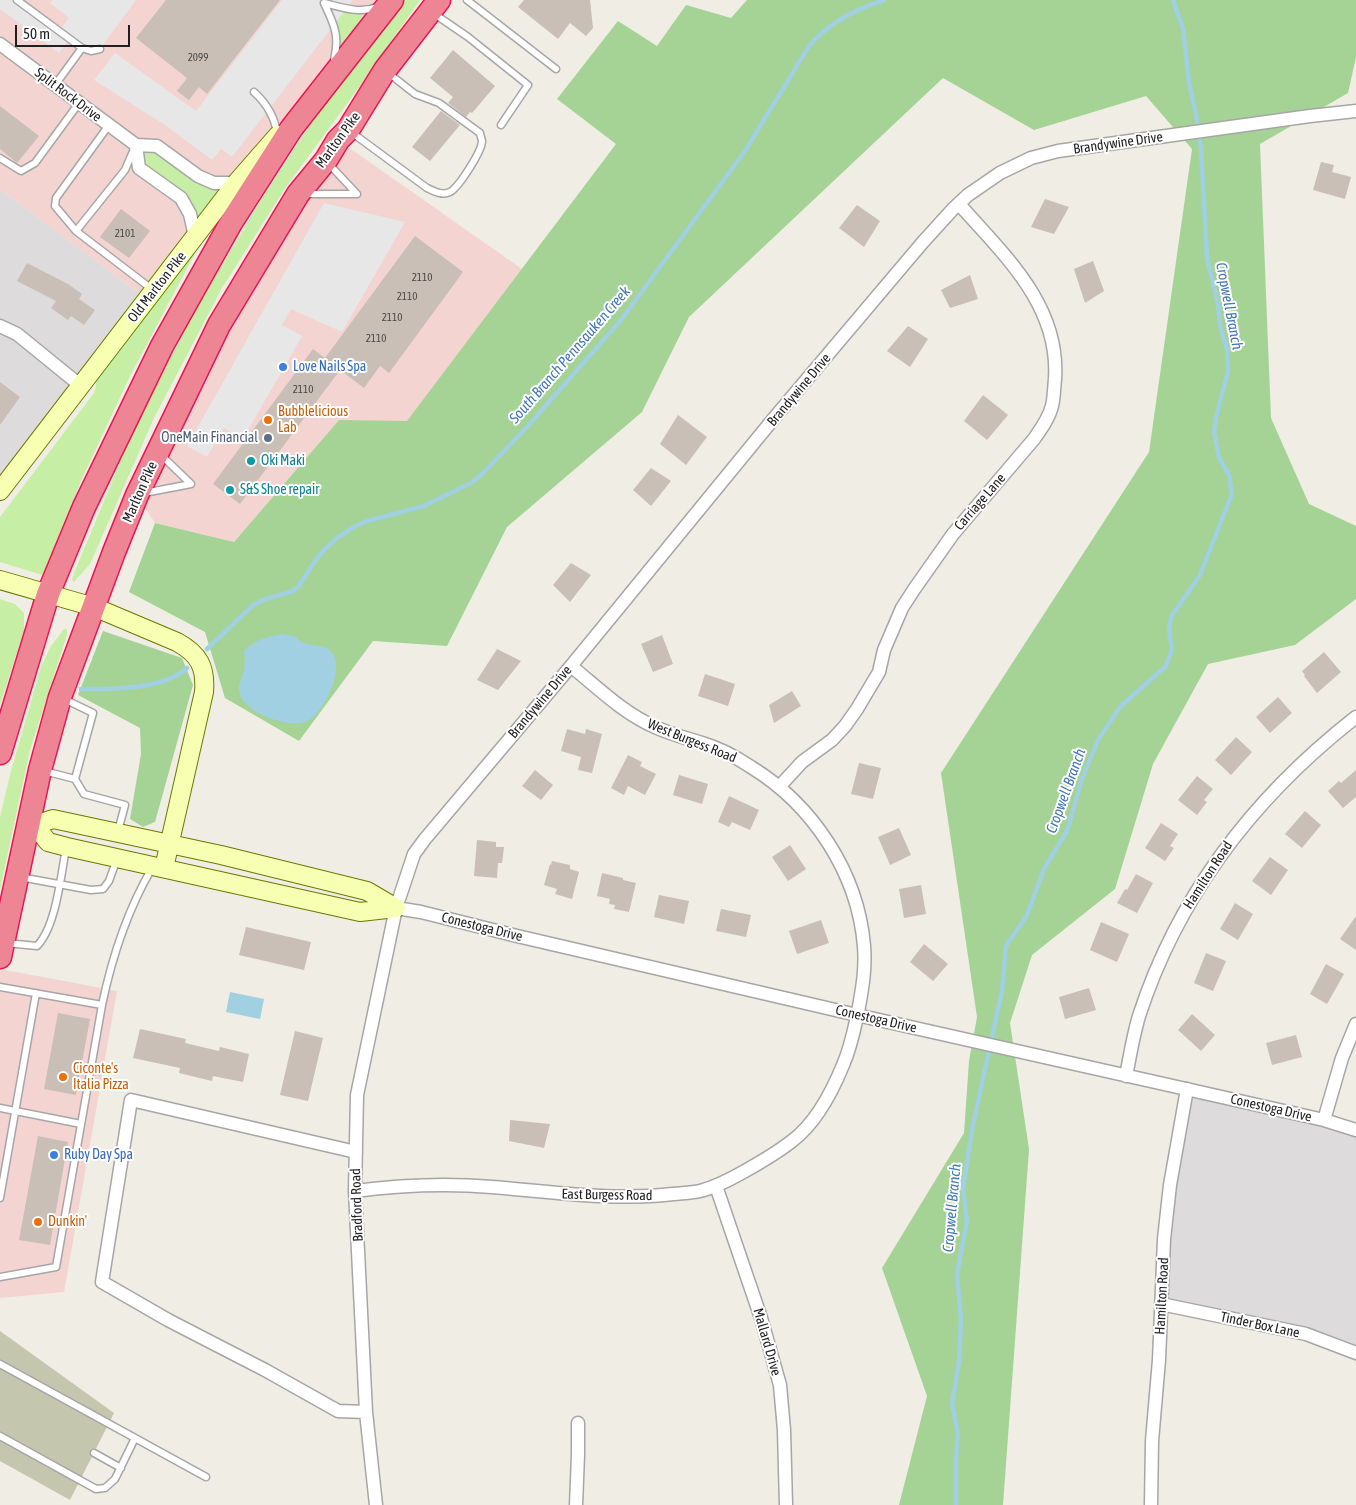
<!DOCTYPE html>
<style>
body{margin:0}
#map{position:relative;width:1356px;height:1505px;overflow:hidden;background:#f0ede4;font-family:"Asap Condensed",sans-serif}
canvas{display:block}
.scale{position:absolute;left:15px;top:25px;width:115px;height:22px;box-sizing:border-box;border:2px solid #1f1f1f;border-top:0;padding-left:6px;font-size:15px;line-height:18px;white-space:nowrap;color:#1f1f1f;-webkit-text-stroke:4px #fff;paint-order:stroke}
</style>
<div id="map">
<canvas width="1356" height="1505"></canvas>
<div class="scale">50 m</div>
</div>
<script>
const context = document.querySelector('canvas').getContext('2d');
context.lineJoin = 'round';
function fillPath(path, color) {
  context.fillStyle = color;
  context.fill(path, 'evenodd');
}
function stroke(path, color, width, dash) {
  context.strokeStyle = color;
  context.lineWidth = width;
  context.lineCap = dash ? 'butt' : 'round';
  context.setLineDash(dash || []);
  context.stroke(path);
}
function label(font, color, halo, rows, align = 'center') {
  context.font = font + ' "Asap Condensed",sans-serif';
  context.lineWidth = 4;
  context.setLineDash([]);
  context.textBaseline = 'middle';
  context.strokeStyle = halo;
  context.fillStyle = color;
  for (const [text, x, y, turn = 0] of rows) {
    context.save();
    context.translate(x, y);
    context.rotate((+turn || 0) * Math.PI / 180);
    context.textAlign = isNaN(turn) ? turn : align;
    if (halo) context.strokeText(text, 0, 0);
    context.fillText(text, 0, 0);
    context.restore();
  }
}
const residential = new Path2D(`
 M0 189 147 299 0 491Z
 M1187 1089 1356 1134V1354L1341 1347 1161 1304Z`);
const commercial = new Path2D(`
 M0 0H392L236 183 181 198 195 237 147 299 0 189Z
 M338 140 522 269 407 422 339 420 234 542 155 523 137 495 158 452Z
 M0 969 117 991 64 1292 0 1298Z`);
const construction = new Path2D(`
 M0 1331 114 1413 70 1500 0 1461Z`);
const grass = new Path2D(`
 M402 0H420L376 64 286 187 222 288 154 418 90 564 74 582 72 580 74 573 134 429 195 311 263 197 342 77Z
 M324 3 372 9 330 78 337 39Z
 M136 145 157 146 198 176 236 183 195 237 190 214 139 168Z
 M199 246 129 378 81 481 45 572 42 575 0 562V517L94 393 96 387V375Z
 M0 599 15 604 24 613V631L0 705Z
 M64 629H67V635L30 750 0 890V817L11 771 41 667 51 646Z`);
const forest = new Path2D(`
 M747 0H1356V57L1348 93 1260 144 1271 418 1309 504 1356 526V599L1295 645 1208 664 1153 764 1115 889 1032 955 1010 1023 1029 1149 1003 1505H899L927 1396 882 1268 964 1133 969 1061 977 1017 941 773 1149 452 1192 149 1146 96 1034 130 943 78 689 317 642 412 507 527 447 646 373 641 299 741 225 698 205 632 129 592 155 523 234 542 339 420 407 421 616 144 557 99 618 21 657 46 686 5 731 18Z
 M103 631 182 658 193 685 155 822 143 827 130 819 141 754 140 728 78 695Z`);
const parking = new Path2D(`
 M0 0H17L59 31 69 18 50 3 53 0H136L100 49 96 50 69 39 59 53 0 9Z
 M282 0H353L232 157 221 149 212 160 165 125 94 80 115 53 196 111Z
 M324 203 405 222 342 332 291 309 282 325 302 336 243 439 224 428 207 457 187 446Z`);
const water = new Path2D(`
 M281 634C285 635 291 635 296 637 298 638 299 641 302 642 311 647 327 643 333 654 344 672 324 711 308 721 290 730 244 713 239 692 238 684 242 678 244 670 245 664 245 658 244 651 254 640 267 637 281 634Z
 M230 992 264 999 260 1019 226 1012Z`);
const stream = new Path2D(`
 M207 649 252 606 263 600 293 591 298 587 315 561 325 549 337 538 354 527 367 521 424 506 471 483 482 474 528 426 621 320 745 151 809 46C830 22 854 10 884 0
 M81 689C112 689 163 690 187 668
 M956 1505V1457L958 1434 952 1404 959 1362 961 1319 957 1274 967 1221 963 1188 973 1125 1002 991 1006 946 1027 915 1044 869 1067 831 1082 779 1098 740 1120 707 1166 666 1172 649 1169 630 1171 617 1200 575 1232 494 1229 475 1219 458 1214 432 1216 418 1228 371 1227 350 1220 326 1218 304 1207 258 1201 149 1196 114 1189 83 1183 29 1173 0`);
const building = new Path2D(`
 M166 0H280L207 94 199 87 189 100 177 91 187 78 136 38Z
 M524 0H590L593 28 586 36 570 23 558 39 518 7Z
 M453 50 495 86 472 113 470 112 466 117 448 103 453 97 430 78Z
 M0 106 39 136 17 163 0 149Z
 M441 111 460 125 430 161 412 147Z
 M1321 162 1334 165 1332 172 1351 177 1345 199 1313 190Z
 M1045 199 1069 207 1054 234 1031 227Z
 M857 205 880 221 864 247 839 228Z
 M121 209 150 231 129 258 100 237Z
 M415 236 463 272 389 373 380 366 364 388 340 370 240 504 213 484 313 349 325 358Z
 M1093 261 1104 291 1085 303 1074 269Z
 M27 263 68 284 82 294 79 299 95 310 84 325 71 316 68 320 51 308 56 301 17 281Z
 M970 275 978 299 950 308 941 290Z
 M908 326 928 339 910 367 887 351Z
 M0 382 20 397 0 425Z
 M983 395 1008 415 987 440 964 421Z
 M678 415 707 437 686 465 660 444Z
 M651 468 671 481 651 506 633 490Z
 M571 563 591 575 570 602 553 585Z
 M662 635 673 664 653 672 641 644Z
 M497 649 521 661 498 690 477 680Z
 M1324 652 1341 672 1317 693 1304 676 1305 675 1302 671Z
 M705 674 735 684 728 706 698 696Z
 M792 691 801 706 774 723 769 705Z
 M1278 697 1292 713 1270 733 1256 717Z
 M567 729 585 734 586 729 602 734 592 773 578 770 581 757 561 751Z
 M1236 737 1252 752 1231 775 1215 760Z
 M628 755 642 762 640 766 656 774 645 795 628 786 624 795 611 788Z
 M859 763 881 768 873 799 851 794Z
 M535 770 553 785 541 800 522 786Z
 M1356 770V797L1343 808 1328 791 1339 781 1341 783Z
 M679 775 708 784 702 804 673 795Z
 M1197 776 1213 789 1204 800 1207 802 1197 815 1178 800Z
 M729 796 759 810 750 830 732 822 729 827 718 822Z
 M1305 811 1321 825 1302 848 1285 834Z
 M1161 823 1178 834 1170 846 1174 848 1165 861 1145 848Z
 M899 828 911 855 890 865 878 837Z
 M477 840 496 842V847H504L502 863H498L497 878 474 876Z
 M790 845 806 869 788 881 772 857Z
 M1270 857 1288 870 1271 895 1252 881Z
 M552 861 570 865V869L579 872 572 899 555 894 557 889 544 885 550 864 551 865Z
 M602 873 623 878V880L636 883 629 912 614 909 615 905 609 904 610 899 597 896Z
 M1136 874 1153 883 1137 913 1117 903 1125 889 1127 890Z
 M921 885 926 914 904 918 899 889Z
 M659 895 689 901 684 924 654 917Z
 M1235 903 1253 914 1238 940 1220 929Z
 M721 909 751 915 746 937 716 931Z
 M1356 916V950L1340 939Z
 M821 920 829 943 797 954 789 931Z
 M1101 922 1129 934 1117 962 1090 950Z
 M246 927 311 942 304 970 239 955Z
 M924 944 948 964 933 981 910 962Z
 M1206 953 1226 961 1213 991 1194 983Z
 M1326 964 1344 974 1327 1004 1310 994Z
 M1089 988 1096 1010 1065 1019 1059 997Z
 M58 1013 90 1019 76 1095 44 1089Z
 M1192 1014 1215 1035 1201 1051 1178 1030Z
 M140 1029 186 1039 185 1043 219 1051 220 1047 249 1054 243 1082 213 1076 212 1081 179 1073 180 1068 133 1058Z
 M295 1031 323 1038 308 1101 280 1095Z
 M1296 1035 1302 1057 1272 1065 1266 1043Z
 M510 1120 550 1124 544 1148 509 1141Z
 M38 1136 68 1142 50 1245 19 1240Z`);
const lane = new Path2D(`
 M17 0 82 48 91 51 100 49
 M467 0 556 69
 M433 13 468 37 528 85 501 125
 M334 60C340 36 334 24 324 3 341 7 360 14 377 7
 M55 85 82 48
 M254 92C266 103 275 117 277 134
 M351 132 427 188C434 191 442 196 450 192 459 187 482 151 482 141 482 140 480 134 480 133L439 103 415 94 387 72
 M134 149 125 170 76 231 153 290
 M0 158 21 171 35 163 79 103
 M304 194H357L328 163
 M76 231 55 206 56 198 109 125
 M161 455 191 484
 M144 493 191 484
 M64 699 93 713 75 779
 M44 771 75 779 84 794 125 805 118 831
 M20 877 91 890 103 889 109 881 117 859
 M6 943 37 946C56 927 61 875 66 848
 M0 987 102 1005 56 1267 0 1277
 M102 1005C112 957 127 911 152 868
 M0 1108 81 1124
 M0 1198 36 993
 M0 1364 206 1477
 M0 1436 96 1489 105 1488 115 1479 135 1438
 M94 1453 121 1468`);
const street = new Path2D(`
 M0 44 136 145 157 146 198 176 214 183H236
 M136 145 139 168 181 198 190 214 195 237
 M0 326 17 334 81 386
 M779 787 802 762 832 740 845 726 857 709 879 672 884 650 902 608 915 588 953 534 1034 439C1041 429 1049 418 1052 406 1054 398 1054 388 1055 379 1060 305 1004 255 959 204
 M396 908 421 912 517 936 857 1015 1324 1120 1356 1130
 M1126 1076C1130 1056 1133 1036 1139 1016 1179 893 1255 796 1356 717
 M1324 1120 1342 1058 1356 1024
 M356 1152 131 1100 102 1282 168 1320 265 1370 338 1411 366 1412
 M716 1186 761 1318 780 1385 784 1430 786 1505
 M355 1191C401 1185 445 1183 492 1187 552 1192 612 1201 673 1194 682 1193 692 1193 700 1191 716 1187 731 1179 745 1171 761 1162 778 1152 792 1141 816 1123 832 1092 843 1065 851 1047 854 1030 858 1012 862 990 866 969 864 946 858 873 813 805 751 767 736 757 719 748 702 743 686 738 670 734 655 727 623 713 597 687 571 666
 M1161 1304 1306 1334 1356 1353
 M376 1505 366 1412 355 1191 357 1095 396 908 414 854 425 839 571 666 775 417 923 242 953 209 968 195 1000 173 1031 158 1058 151 1310 116 1356 111
 M576 1505 578 1455V1423
 M1151 1505 1152 1441 1159 1360 1164 1239 1170 1185 1187 1089`);
const secondary = new Path2D(`
 M0 491 236 183 278 135
 M0 580 94 607 177 642C199 654 206 667 204 692L164 868
 M28 824 35 825 53 819 221 855 367 891 396 908
 M35 825 48 842 67 847 360 912 396 908`);
const highway = new Path2D(`
 M0 753 48 594 84 507 162 346 232 221 291 129 392 0
 M0 957 40 770 60 697 114 552 137 495 219 325 298 194 326 160 338 140 348 130 385 70 439 0`);
const markers = [
 [283,367,5,"#3f7fe0"],
 [268,420,5,"#e8710a"],
 [268,438,5,"#5c6f8a"],
 [251,461,5,"#0f9aa8"],
 [230,490,5,"#0f9aa8"],
 [63,1077,5,"#e8710a"],
 [54,1155,5,"#3f7fe0"],
 [38,1222,5,"#e8710a"]
];
const numberNames = [
 ["2099",198,58],
 ["2101",125,234],
 ["2110",422,278],
 ["2110",407,297],
 ["2110",392,318],
 ["2110",376,339],
 ["2110",303,390]
];
const streetNames = [
 ["Split Rock Drive",68,95,37],
 ["Marlton Pike",338,140,-54],
 ["Brandywine Drive",1118,143,-8],
 ["Old Marlton Pike",157,287,-52],
 ["Brandywine Drive",799,390,-50],
 ["Marlton Pike",140,492,-66],
 ["Carriage Lane",980,502,-49],
 ["Brandywine Drive",540,702,-50],
 ["West Burgess Road",692,741,22],
 ["Hamilton Road",1208,875,-57],
 ["Conestoga Drive",482,927,14],
 ["Conestoga Drive",876,1019,13],
 ["Conestoga Drive",1271,1108,13],
 ["East Burgess Road",607,1195,1],
 ["Bradford Road",357,1205,-92],
 ["Hamilton Road",1162,1296,-87],
 ["Tinder Box Lane",1260,1325,12],
 ["Mallard Drive",767,1342,74]
];
const shopNames = [
 ["Love Nails Spa",293,367],
 ["Ruby Day Spa",64,1155]
];
const foodNames = [
 ["Bubblelicious",278,412],
 ["Lab",278,428],
 ["Ciconte's",73,1069],
 ["Italia Pizza",73,1085],
 ["Dunkin'",48,1222]
];
const serviceNames = [
 ["OneMain Financial",258,438]
];
const cultureNames = [
 ["Oki Maki",261,461],
 ["S&S Shoe repair",240,490]
];
const waterNames = [
 ["Cropwell Branch",1229,306,79],
 ["South Branch Pennsauken Creek",570,355,-49],
 ["Cropwell Branch",1066,791,-70],
 ["Cropwell Branch",952,1208,-85]
];
fillPath(residential, '#dddbdb');
fillPath(commercial, '#f3d4d1');
fillPath(construction, '#c5c6ae');
fillPath(grass, '#c6efa5');
fillPath(forest, '#a4d395');
fillPath(parking, '#e7e7e7');
fillPath(water, '#a0d0e2');
stroke(stream, '#a0d0e2', 4.5);
fillPath(building, '#c9bfb7');
stroke(lane, '#a6a6a6', 9);
stroke(street, '#a6a6a6', 15);
stroke(secondary, '#687b00', 20);
stroke(highway, '#ea1554', 25);
stroke(lane, '#fff', 6);
stroke(street, '#fff', 12);
stroke(secondary, '#f7ffb3', 18);
stroke(highway, '#ee8594', 22);
for (const [x, y, r, color] of markers) {
  const dot = new Path2D();
  dot.arc(x, y, r, 0, 2 * Math.PI);
  context.fillStyle = color;
  context.fill(dot);
  stroke(dot, '#fff', 2);
}
label('11px', '#4a4745', null, numberNames);
label('14px', '#1f1f1f', '#fff', streetNames);
label('14px', '#366cbe', '#fff', shopNames, 'left');
label('14px', '#c56008', '#fff', foodNames, 'left');
label('14px', '#4e5e75', '#fff', serviceNames, 'right');
label('14px', '#0d838f', '#fff', cultureNames, 'left');
label('italic 15px', '#4277b7', '#fff', waterNames);
</script>
